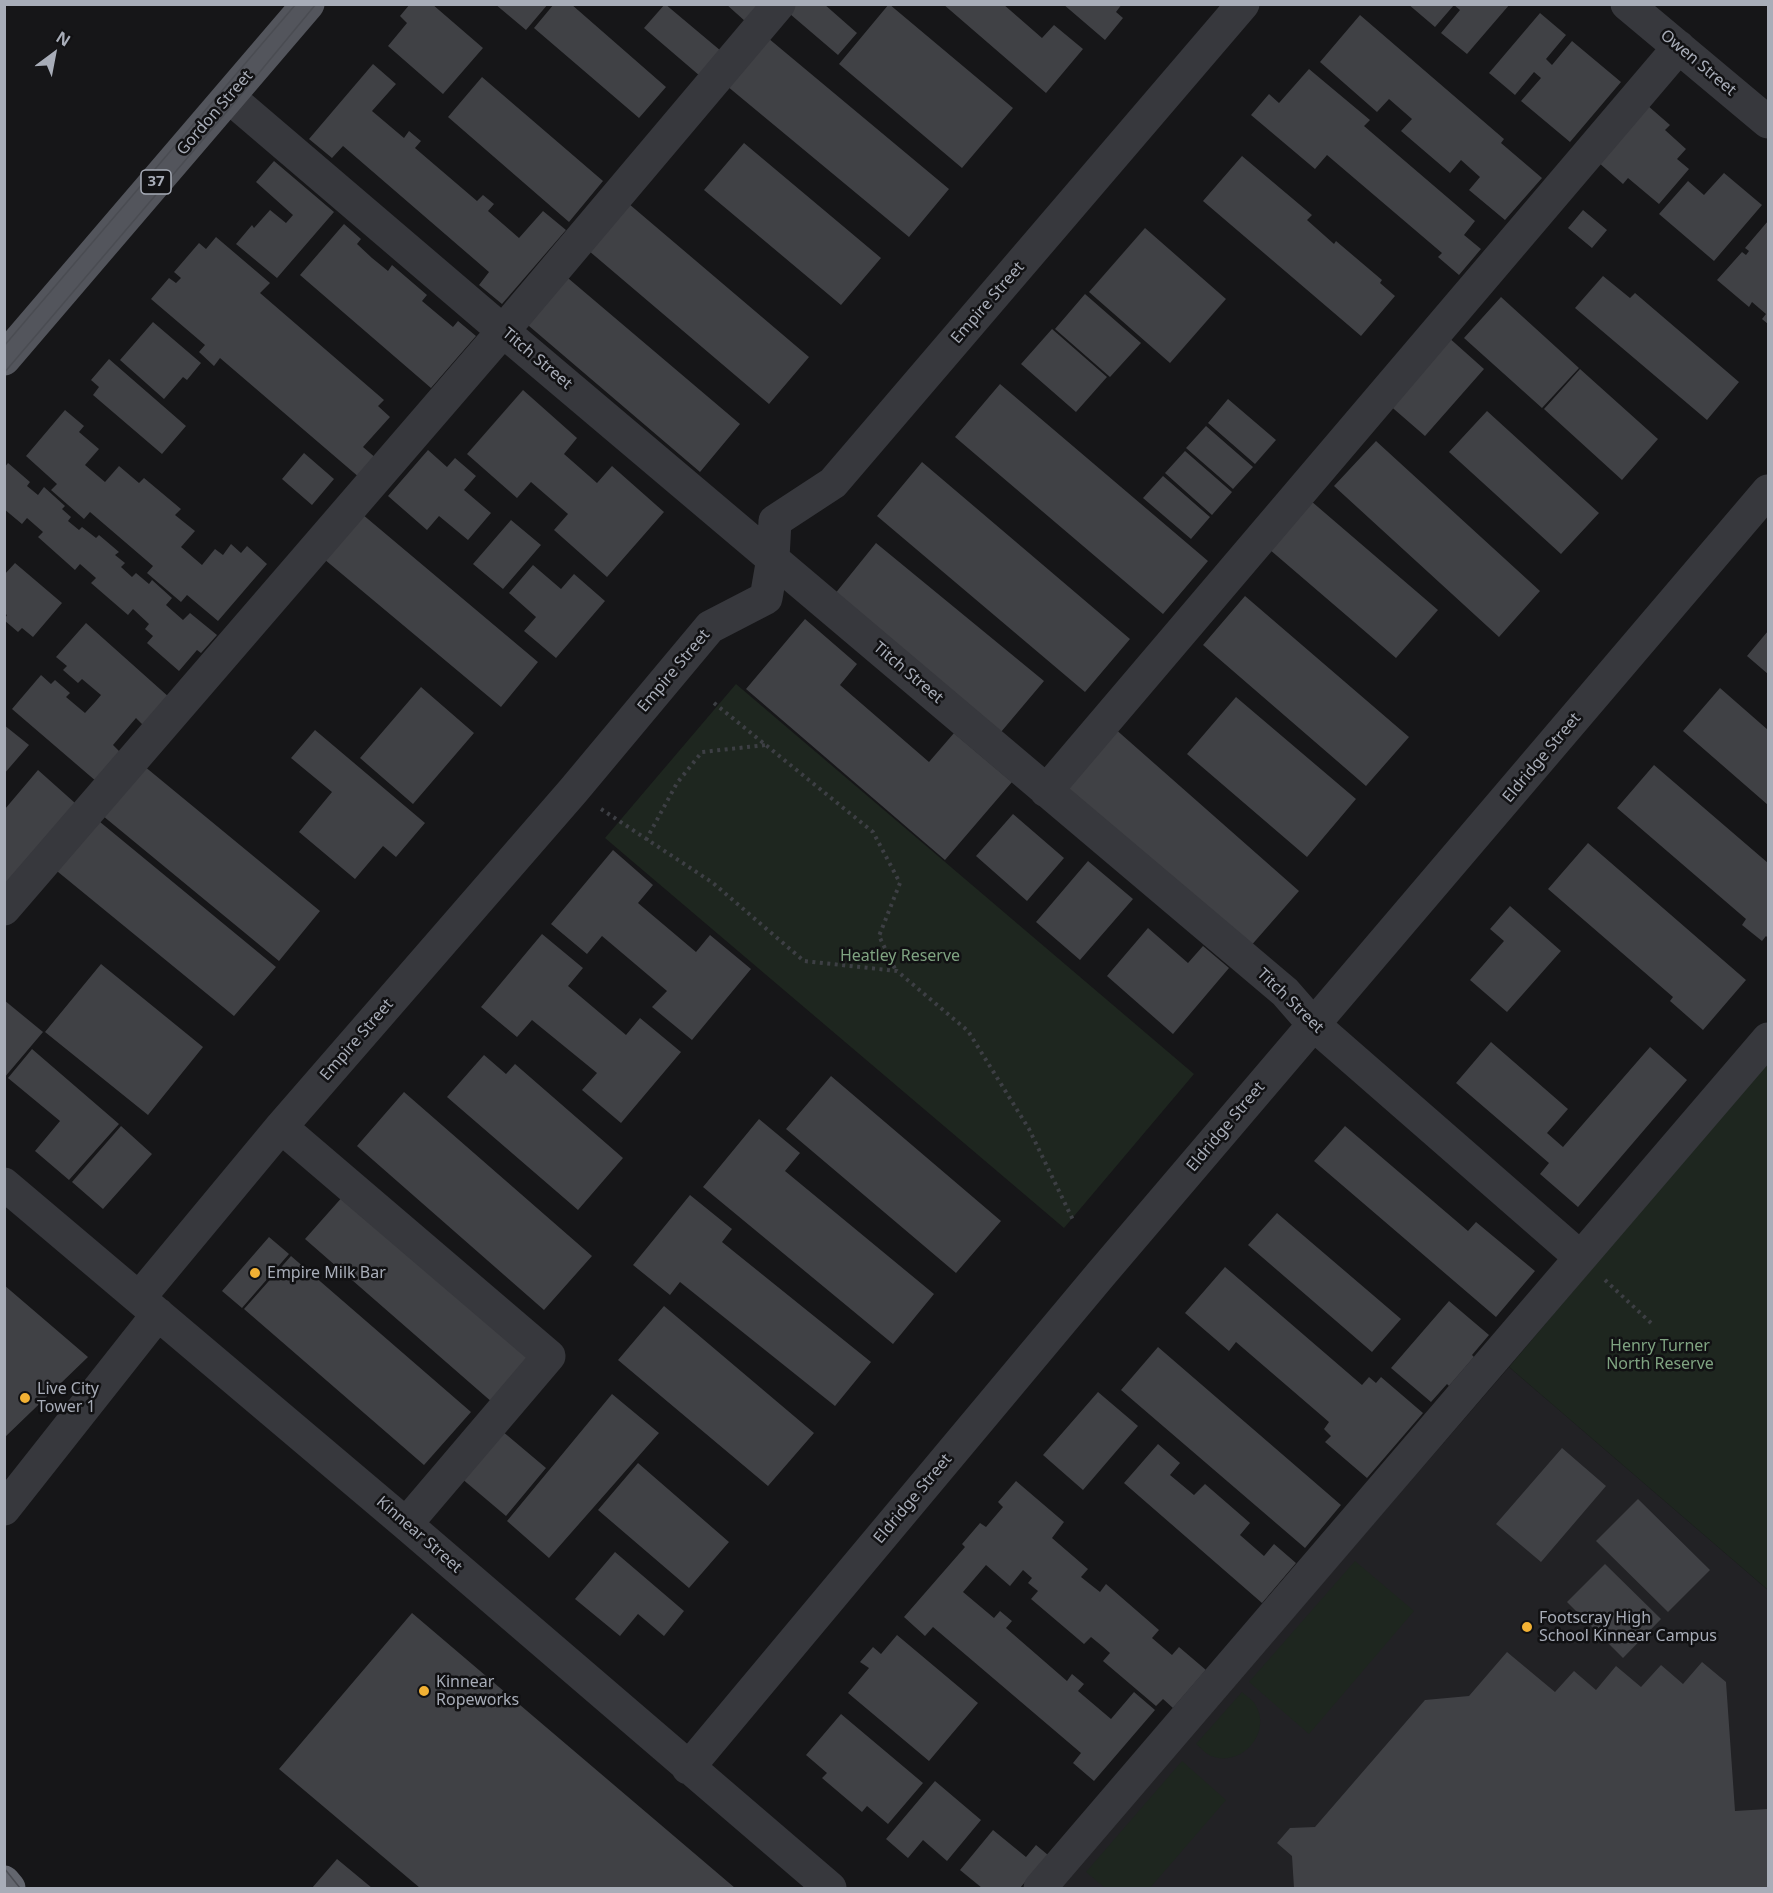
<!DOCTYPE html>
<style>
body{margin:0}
#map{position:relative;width:1773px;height:1893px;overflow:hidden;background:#161618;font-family:"Noto Sans",sans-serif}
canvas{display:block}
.frame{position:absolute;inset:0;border:6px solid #a8adb8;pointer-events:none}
.north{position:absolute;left:24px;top:24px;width:60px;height:60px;-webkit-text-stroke:4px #111113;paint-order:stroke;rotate:32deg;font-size:16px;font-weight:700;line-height:24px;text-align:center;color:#a8adb8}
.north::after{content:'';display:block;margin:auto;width:21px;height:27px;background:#a8adb8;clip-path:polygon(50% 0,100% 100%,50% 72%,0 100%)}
</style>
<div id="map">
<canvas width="1773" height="1893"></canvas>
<div class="frame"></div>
<div class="north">N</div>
</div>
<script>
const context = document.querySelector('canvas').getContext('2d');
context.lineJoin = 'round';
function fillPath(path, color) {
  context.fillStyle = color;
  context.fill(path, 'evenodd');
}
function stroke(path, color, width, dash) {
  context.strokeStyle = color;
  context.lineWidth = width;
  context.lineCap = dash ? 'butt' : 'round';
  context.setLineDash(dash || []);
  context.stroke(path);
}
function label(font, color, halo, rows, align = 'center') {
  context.font = font + ' "Noto Sans",sans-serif';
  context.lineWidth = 5;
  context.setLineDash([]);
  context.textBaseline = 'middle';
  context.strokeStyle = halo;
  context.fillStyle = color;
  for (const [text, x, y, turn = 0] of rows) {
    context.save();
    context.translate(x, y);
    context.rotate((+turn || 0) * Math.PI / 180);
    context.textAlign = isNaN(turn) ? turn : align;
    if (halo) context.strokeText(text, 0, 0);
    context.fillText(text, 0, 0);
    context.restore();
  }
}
const built = new Path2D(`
 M1509 1367 1768 1590V1888H1059Z`);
const green = new Path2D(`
 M736 684 1194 1074 1064 1228 605 838Z
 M1768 1060V1590L1509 1367Z
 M1355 1561 1414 1611 1309 1734 1249 1682Z
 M1242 1692C1246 1696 1253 1700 1255 1704 1273 1733 1241 1768 1211 1756 1206 1754 1201 1748 1196 1744Z
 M1182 1761 1226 1800 1150 1888H1105L1086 1872Z`);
const building = new Path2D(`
 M410 4H432L483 48 443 94 388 46 407 23 400 16Z
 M495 4H548L526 30Z
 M554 4H571L666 87 639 118 534 28Z
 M665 4 721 51 700 76 644 28Z
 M726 4H761L746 22Z
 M786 4H824L857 33 838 55 783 8Z
 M889 4 1013 108 962 168 839 64Z
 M943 4H1003L1042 38 1054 25 1083 49 1046 93Z
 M1063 4H1122L1116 12 1123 18 1105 40Z
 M1408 4H1510L1467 54 1441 33 1460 10 1454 5 1435 27Z
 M1540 13 1566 35 1546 59 1552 65 1572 41 1621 82 1570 142 1521 101 1541 78 1534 72 1515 95 1489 73Z
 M1360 15 1504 139 1501 143 1542 178 1505 220 1469 190 1480 177 1461 160 1450 173 1401 131 1412 119 1389 99 1377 112 1320 62Z
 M768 38 949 189 909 237 727 86Z
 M373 64 396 84 372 111 404 138 409 131 421 141 415 148 477 201 483 195 494 204 488 211 519 238 543 211 566 230 502 304 479 285 489 272 343 146 332 158 309 139Z
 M1309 69 1370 120 1364 126 1475 221 1464 235 1481 249 1459 275 1438 257 1442 253 1327 155 1315 169 1251 115 1269 94 1279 103Z
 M482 77 603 181 569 222 448 117Z
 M1647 105 1670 125 1665 130 1686 149 1677 159 1689 169 1659 204 1628 178 1623 184 1598 162Z
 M744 143 881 258 841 305 704 190Z
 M1242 156 1312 215 1307 220 1334 244 1336 241 1382 280 1380 283 1395 296 1361 336 1203 201Z
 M274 161 334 212 277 278 236 244 252 225 254 228 270 210 286 223 293 215 256 182Z
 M1724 173 1762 205 1714 261 1659 214 1688 181 1704 195Z
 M622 198 809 357 769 404 582 245Z
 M1583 210 1607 230 1592 248 1568 228Z
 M1768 221V324L1762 319 1766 314 1752 302 1749 307 1717 280 1742 252 1746 255 1749 251 1745 248Z
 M344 224 361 239 357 244 372 258 388 271 392 265 427 295 422 301 453 327 458 321 476 336 431 388 300 275Z
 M1145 228 1226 299 1170 363 1089 292Z
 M216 237 270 283 260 293 384 400 378 406 390 417 363 447 377 459 360 478 220 358 214 366 199 352 205 345 151 299 169 278 176 283 181 278 174 272 199 243 206 249Z
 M562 273 740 424 700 472 522 320Z
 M1603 276 1630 298 1635 293 1739 382 1707 420 1575 308Z
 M1085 294 1141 343 1110 377 1055 329Z
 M1501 297 1579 368 1542 408 1464 338Z
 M153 322 201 363 187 380 183 377 164 399 120 360Z
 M1052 329 1107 377 1076 412 1021 364Z
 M1447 336 1484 369 1425 436 1387 403Z
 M109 359 186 426 162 454 93 395 99 387 91 380Z
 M1580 369 1658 439 1622 480 1544 409Z
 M1000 384 1208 561 1163 614 955 437Z
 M523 390 577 438 564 454 597 483 612 466 664 512 607 577 554 530 568 514 531 482 517 498 467 454Z
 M1228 399 1276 440 1255 464 1208 423Z
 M65 410 84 426 79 432 99 449 85 465 105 482 119 466 139 483 144 478 181 509 175 515 195 531 181 547 202 565 215 549 223 555 231 544 241 553 247 546 267 564 218 621 187 595 181 602 147 573 153 566 90 512 84 519 51 490 57 484 26 456Z
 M1487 411 1599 513 1561 554 1449 452Z
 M1206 426 1253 467 1233 489 1186 448Z
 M1376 441 1540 591 1499 637 1334 486Z
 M428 450 447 467 455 458 476 476 464 490 491 513 468 540 439 516 427 530 388 496Z
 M1185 451 1232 492 1212 515 1165 473Z
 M304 453 334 479 312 505 282 479Z
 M922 462 1130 639 1085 692 877 516Z
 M8 463 30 482 27 486 38 495 44 487 65 506 62 509 71 517 68 521 79 530 82 527 96 538 99 535 119 552 115 555 125 563 121 567 132 577 136 573 149 584 152 580 172 598 166 605 183 620 190 613 217 635 201 653 197 650 179 671 147 643 153 636 145 629 149 624 133 609 128 615 91 583 96 578 80 564 75 570 38 537 43 532 27 518 22 524 4 509V468Z
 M1163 476 1210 517 1191 539 1143 498Z
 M1311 501 1438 610 1396 658 1269 549Z
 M362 514 538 662 501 707 324 559Z
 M511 520 541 545 503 589 473 564Z
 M876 543 1044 681 1001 732 834 595Z
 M15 563 62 603 33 637 22 628 18 632 4 620 7 615 4 613V575Z
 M533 565 561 589 574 574 605 601 556 658 524 631 536 617 509 593Z
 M1245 596 1409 737 1366 786 1203 645Z
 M805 619 857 664 840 685 929 762 954 733 1012 782 945 860 746 689Z
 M86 623 170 698 145 727 136 718 113 745 122 754 97 782 12 709 41 675 51 684 55 680 70 693 66 697 85 713 96 701 101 695 82 679 78 683 63 670 67 666 56 657Z
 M1768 631V674L1747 656Z
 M421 687 474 733 413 804 360 758Z
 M1720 688 1768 730V805L1683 731Z
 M1236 697 1356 799 1307 857 1187 754Z
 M4 725 29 745 4 774Z
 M1113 727 1299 891 1249 948 1062 785Z
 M315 730 425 823 396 857 383 846 355 879 299 832 332 792 291 758Z
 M138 761 320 911 279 961 97 811Z
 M1654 765 1768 863V938L1766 936 1762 941 1742 925 1746 919 1617 808Z
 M38 770 75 803 5 885V809Z
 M1013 814 1064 858 1027 901 976 856Z
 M94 817 276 967 234 1016 52 867Z
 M1588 843 1746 980 1703 1030 1670 1001 1673 997 1548 889Z
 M613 850 653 885 638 903 696 952 710 935 751 969 692 1040 652 1007 667 991 602 936 587 954 551 924Z
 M1088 861 1133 899 1080 960 1036 922Z
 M1510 906 1561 951 1507 1012 1470 980 1504 941 1490 929Z
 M1148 928 1188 963 1203 946 1229 968 1173 1034 1107 976Z
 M542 934 583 968 568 986 626 1035 640 1018 681 1052 621 1123 582 1090 597 1073 532 1020 517 1037 481 1007Z
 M101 964 203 1047 148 1115 45 1032Z
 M4 1000 43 1032 4 1078Z
 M1491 1042 1568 1109 1547 1133 1563 1147 1650 1047 1687 1080 1578 1207 1540 1174 1549 1163 1456 1083Z
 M32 1049 119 1124 69 1180 35 1151 60 1121 8 1078Z
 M484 1055 506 1074 515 1064 623 1158 578 1210 447 1097Z
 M831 1076 1001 1221 956 1273 786 1129Z
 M404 1092 592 1256 544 1310 357 1146Z
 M759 1119 800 1153 785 1171 934 1294 893 1344 703 1187Z
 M121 1126 152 1154 103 1209 72 1182Z
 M1345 1126 1468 1231 1476 1222 1535 1271 1496 1317 1314 1161Z
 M344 1195 532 1359 493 1403 305 1239Z
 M690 1195 732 1229 722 1242 871 1362 835 1406 680 1282 670 1295 633 1265Z
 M1277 1213 1401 1319 1372 1352 1248 1245Z
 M269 1237 289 1254 242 1308 222 1291Z
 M291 1256 471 1412 424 1465 244 1309Z
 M1225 1267 1362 1385 1369 1377 1376 1383 1381 1377 1423 1413 1367 1478 1325 1442 1331 1436 1324 1429 1329 1422 1236 1342 1229 1351 1185 1313Z
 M4 1285 88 1357 4 1438Z
 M1449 1301 1489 1335 1472 1355 1474 1357 1449 1386 1447 1384 1431 1402 1391 1368Z
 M664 1306 814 1433 768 1486 618 1360Z
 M1158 1347 1341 1505 1305 1548 1121 1390Z
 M1098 1392 1138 1426 1083 1490 1043 1455Z
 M612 1394 659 1433 549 1558 507 1521Z
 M495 1425 546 1468 506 1516 454 1472Z
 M1158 1444 1180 1463 1170 1475 1194 1495 1205 1484 1250 1523 1240 1535 1264 1556 1274 1544 1296 1563 1262 1603 1124 1483Z
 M1562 1448 1606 1486 1541 1562 1496 1524Z
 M638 1463 729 1542 689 1588 598 1510Z
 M1016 1481 1064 1522 1052 1538 1088 1569 1081 1577 1100 1592 1106 1584 1159 1630 1152 1638 1172 1655 1179 1647 1206 1670 1173 1708 1163 1699 1156 1706 1103 1661 1110 1653 1102 1646 1091 1637 1084 1644 1031 1599 1038 1591 1028 1583 1032 1578 1023 1570 1010 1586 986 1565 963 1592 994 1618 1000 1611 1012 1621 1006 1628 1067 1681 1072 1674 1084 1684 1078 1691 1111 1719 1134 1692 1155 1710 1094 1781 1073 1763 1081 1753 933 1627 925 1636 904 1617 965 1547 962 1544 980 1523 986 1527 1003 1507 998 1502Z
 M1638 1499 1710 1570 1668 1612 1596 1541Z
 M615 1552 684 1611 664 1636 638 1614 620 1636 575 1599Z
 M1605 1564 1661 1619 1623 1658 1567 1602Z
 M412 1613 735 1888H420L279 1769Z
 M897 1635 978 1703 929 1761 848 1693 869 1668 860 1662 873 1647 881 1654Z
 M1507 1652 1555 1692 1574 1671 1596 1690 1616 1666 1641 1687 1661 1665 1683 1684 1702 1662 1726 1682 1735 1811 1768 1809V1888H1294L1292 1856 1277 1843 1290 1828 1315 1827 1425 1700 1469 1696Z
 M841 1714 923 1783 888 1824 867 1806 862 1812 822 1778 827 1773 806 1755Z
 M935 1781 981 1820 947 1861 923 1840 908 1858 886 1839Z
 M993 1830 1026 1857 1036 1845 1048 1855 1020 1888H982L960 1870Z
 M337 1859 372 1888H312Z`);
const path = new Path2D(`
 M714 703 873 832 900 883 879 936 896 971
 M601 809 713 883 804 961 897 971 968 1031 1029 1129 1074 1222
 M646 840 677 783 702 752 766 745
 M1605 1280 1651 1323`);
const minor = new Path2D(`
 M1627 4 1768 122
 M229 97 503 331 1285 992 1313 1024 1580 1257
 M1046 791 1679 47
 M4 909 503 331 779 4
 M281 1127 549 1356 406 1524
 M4 1184 406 1524 830 1888
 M139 1298 281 1127 573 791 710 627 766 598 773 558 775 521 833 483 1243 4
 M4 1509 158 1314
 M688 1768 1101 1274 1768 491
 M1040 1888 1768 1039`);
const major = new Path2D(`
 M4 359 308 4`);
const highway = new Path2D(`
 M4 1882 9 1888`);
const tram = new Path2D(`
 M4 346 296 4
 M4 373 235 102 316 4
 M4 1868 20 1888`);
const markers = [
 [255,1273,6,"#f2b134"],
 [25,1398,6,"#f2b134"],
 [1527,1627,6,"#f2b134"],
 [424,1691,6,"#f2b134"]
];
const shields = [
 [156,182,30]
];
const shieldNames = [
 ["37",156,182]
];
const streetNames = [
 ["Owen Street",1698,63,40],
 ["Gordon Street",215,113,-49],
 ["Empire Street",988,303,-49],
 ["Titch Street",537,359,40],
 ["Empire Street",674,671,-50],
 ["Titch Street",908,673,40],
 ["Eldridge Street",1542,758,-50],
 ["Titch Street",1290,1001,44],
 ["Empire Street",357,1040,-49],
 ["Eldridge Street",1226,1127,-50],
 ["Eldridge Street",913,1499,-50],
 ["Kinnear Street",419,1535,41]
];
const parkNames = [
 ["Heatley Reserve",900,956],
 ["Henry Turner",1660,1346],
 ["North Reserve",1660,1364]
];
const poiNames = [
 ["Empire Milk Bar",267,1273],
 ["Live City",37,1389],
 ["Tower 1",37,1407],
 ["Footscray High",1539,1618],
 ["School Kinnear Campus",1539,1636],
 ["Kinnear",436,1682],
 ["Ropeworks",436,1700]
];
fillPath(built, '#222225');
fillPath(green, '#1e261f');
fillPath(building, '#404145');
stroke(path, '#3d3f44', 4, [3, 4.5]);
stroke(minor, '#37383d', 33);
stroke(major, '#53555c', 33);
stroke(highway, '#63666e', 33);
stroke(tram, '#4a4c52', 1.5);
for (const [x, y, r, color] of markers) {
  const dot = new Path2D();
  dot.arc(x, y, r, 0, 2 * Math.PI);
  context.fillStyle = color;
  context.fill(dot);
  stroke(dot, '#111113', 2);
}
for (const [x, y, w] of shields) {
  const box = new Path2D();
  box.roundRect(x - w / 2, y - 12, w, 24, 4.5);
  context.fillStyle = '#111113';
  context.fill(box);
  stroke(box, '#a8adb8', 1.5);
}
label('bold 15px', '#a8adb8', null, shieldNames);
label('16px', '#a8adb8', '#111113', streetNames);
label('16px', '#7fa381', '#111113', parkNames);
label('16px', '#a8adb8', '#111113', poiNames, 'left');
</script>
